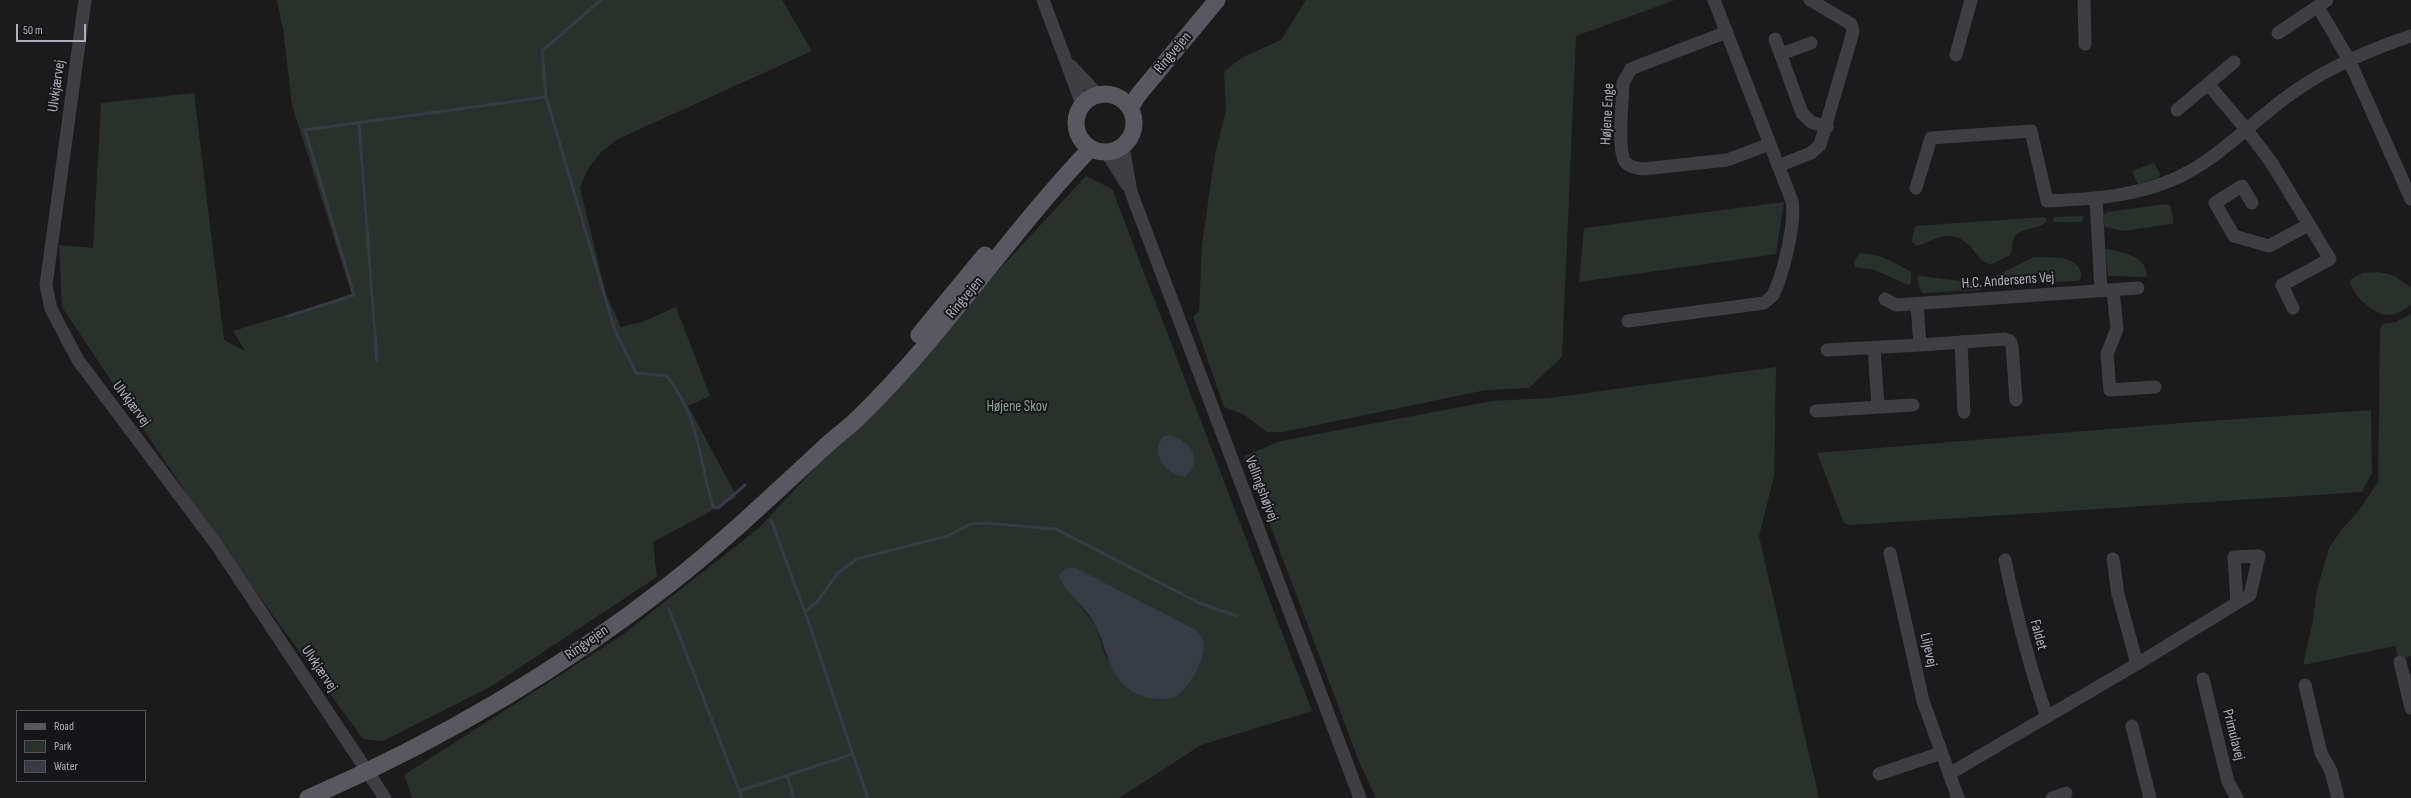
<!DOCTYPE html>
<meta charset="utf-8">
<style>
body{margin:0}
#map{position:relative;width:2411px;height:798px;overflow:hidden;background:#1b1b1c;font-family:"Sofia Sans Condensed",sans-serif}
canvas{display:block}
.legend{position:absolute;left:16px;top:710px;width:130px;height:72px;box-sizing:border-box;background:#161618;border:1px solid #535359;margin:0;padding:5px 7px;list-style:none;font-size:12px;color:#afafba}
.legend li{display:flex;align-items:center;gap:8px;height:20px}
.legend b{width:20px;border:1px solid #535359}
.scale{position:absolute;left:16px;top:24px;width:70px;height:18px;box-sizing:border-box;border:2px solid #afafba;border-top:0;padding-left:5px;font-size:12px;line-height:14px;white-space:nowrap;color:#afafba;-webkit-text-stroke:3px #161618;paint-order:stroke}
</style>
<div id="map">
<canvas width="2411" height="798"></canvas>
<ul class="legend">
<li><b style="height:5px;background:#595860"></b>Road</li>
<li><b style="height:11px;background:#29312d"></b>Park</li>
<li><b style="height:11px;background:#373b45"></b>Water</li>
</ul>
<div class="scale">50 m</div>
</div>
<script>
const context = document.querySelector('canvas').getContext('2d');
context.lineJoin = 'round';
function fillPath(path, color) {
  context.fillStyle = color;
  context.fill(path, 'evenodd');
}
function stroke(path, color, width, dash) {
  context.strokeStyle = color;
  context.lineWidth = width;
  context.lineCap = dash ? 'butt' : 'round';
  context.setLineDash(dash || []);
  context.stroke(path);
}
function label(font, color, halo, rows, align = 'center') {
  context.font = font + ' "Sofia Sans Condensed",sans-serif';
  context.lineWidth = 4;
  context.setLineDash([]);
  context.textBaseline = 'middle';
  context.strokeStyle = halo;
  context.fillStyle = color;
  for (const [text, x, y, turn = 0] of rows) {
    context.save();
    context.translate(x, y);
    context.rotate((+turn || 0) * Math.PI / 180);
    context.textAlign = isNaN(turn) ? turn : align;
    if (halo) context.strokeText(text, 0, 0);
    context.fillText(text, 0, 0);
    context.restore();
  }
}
const green = new Path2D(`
 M277 0H782L812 51 618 139 603 150 588 168 580 188 606 294 621 327 642 322 676 307 710 396 688 406 737 497 653 542 657 577 490 687 383 741 363 739 341 709 208 526 62 307 59 245 93 248 101 103 194 93 224 340 245 351 233 331 352 295 292 105 283 29Z
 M1306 0H1675L1576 36 1562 357 1529 388 1486 390 1283 432H1267L1243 414 1224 407 1193 317 1199 311 1202 245 1215 154 1226 110 1224 72 1241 58 1281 40Z
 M2154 163 2160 174 2158 178 2138 184 2132 172 2134 170Z
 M1086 176 1112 189 1312 711 1201 745 1119 798H412L404 775 621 636 759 528ZM1061 581 1170 698 1120 681 1105 655 1096 626Z
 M1784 202 1776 254 1579 282 1584 228Z
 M2166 204 2170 205 2174 223 2171 224 2123 231 2105 227 2103 215 2107 212Z
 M2081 216 2084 217 2082 222H2052L2054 217Z
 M2045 217 2047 220C2041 231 2023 226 2015 236 2011 242 2013 249 2010 255L1992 264C1976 265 1973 235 1947 236 1936 237 1927 243 1917 246L1912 242 1915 226Z
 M2108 249C2122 252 2146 256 2147 275L2146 277 2108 276 2105 250Z
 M1860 253C1880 254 1894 262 1911 272V283L1908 285 1875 270 1855 267 1854 261Z
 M2034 257C2048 258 2073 254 2080 270 2082 274 2082 278 2078 281L1996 284 1994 281 1997 275Z
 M2379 272 2395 276 2411 288V304C2407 307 2403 311 2398 313 2378 321 2358 300 2350 284L2351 279 2363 273Z
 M1919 276 1978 283 1981 288 1979 290 1923 293 1920 289 1917 278Z
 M2411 314V656L2399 660 2395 646 2303 665 2313 621 2316 594 2329 548 2342 529 2357 513 2378 482 2380 328 2383 324 2396 322Z
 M1776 367 1774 476 1759 536 1819 798H1376L1360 764 1244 456 1281 441 1492 401 1550 398Z
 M2371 410 2372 473 2362 492 1850 525 1844 523 1817 453 2194 422Z`);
const water = new Path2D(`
 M1170 435C1191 442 1204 459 1185 477 1165 473 1151 456 1162 437Z
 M1068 568H1076L1196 630C1200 635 1204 639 1204 646 1203 662 1189 690 1174 697 1162 702 1140 698 1130 690 1108 674 1107 649 1096 627 1089 610 1070 597 1061 581L1059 575 1062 571Z`);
const stream = new Path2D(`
 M601 0 542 51 546 97 615 331 636 373 667 376C701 421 698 457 713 507L718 508 745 485
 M359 123 377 361
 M286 317 354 295 305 130 546 97
 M669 609 742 798
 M805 612 817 602 838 573 857 559 947 536 971 524 984 523 1056 529 1199 603 1237 616
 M853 754 868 798
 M787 776 794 798
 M739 791 853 754 805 612 771 520`);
const minor = new Path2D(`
 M85 0 46 285 51 309 78 360 216 544 385 798
 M1043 0 1082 104
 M2084 0 2085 44
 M2318 7 2349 60 2411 199
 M1727 32 1638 66 1631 69 1623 83C1623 99 1616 152 1626 163 1631 168 1637 168 1643 169L1727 160 1770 144
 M2278 33 2327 0
 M1775 39 1802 113 1811 122 1827 127
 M1781 54 1811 43
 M1956 55 1971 0
 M1071 66 1098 95
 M2208 84 2246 129 2271 162 2330 259 2282 285 2293 308
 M2177 110 2234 62
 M1123 147 1131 192 1360 798
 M1107 153 1127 185
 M1778 166 1811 153 1820 145 1851 39 1853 31 1851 24 1810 0
 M1916 188 1931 138 2031 131 2047 201C2090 199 2132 197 2172 180 2212 164 2249 125 2284 99 2322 70 2366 51 2411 36
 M2096 199 2101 291
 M2252 203 2242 186 2215 203 2234 236 2269 246 2308 225
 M2113 290 2117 329 2107 354 2110 390 2155 387
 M1885 299 1896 305 2138 288
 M1917 304 1920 345 2005 339 2010 341 2012 346 2016 400
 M1628 321 1764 303C1767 300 1771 298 1773 295 1783 275 1796 223 1792 201L1714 0
 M1961 342 1964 412
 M1874 347 1878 407
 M1827 350 1920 345
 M1816 411 1913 405
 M1890 553 1923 701 1958 798
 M2113 559 2118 594 2137 664
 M2005 560C2016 614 2029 665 2047 717
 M2400 662 2411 708
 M2203 679 2228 782 2237 798
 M2305 685 2321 753 2331 771 2338 798
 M2132 726 2150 798
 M1879 774 1941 753
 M1949 774 2137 664 2250 595 2259 556 2234 557 2237 603
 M2052 798 2066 793`);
const major = new Path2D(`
 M1076 123a29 29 0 1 1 58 0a29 29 0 1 1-58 0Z
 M1130 108 1139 94 1217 0
 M919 335 985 255
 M308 798C438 742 560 670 671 583 727 539 778 490 830 442 839 434 849 427 857 419 943 336 1008 235 1090 149`);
const streetNames = [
 ["Ringvejen",1173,53,-50],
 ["Ulvkjærvej",57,86,-82],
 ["Højene Enge",1608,114,-87],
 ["H.C. Andersens Vej",2008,281,-4],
 ["Ringvejen",965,298,-50],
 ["Ulvkjærvej",131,404,53],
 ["Vellingshøjvej",1261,489,69],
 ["Faldet",2038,635,75],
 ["Ringvejen",587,643,-35],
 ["Liljevej",1928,650,77],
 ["Ulvkjærvej",319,669,56],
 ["Primulavej",2233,735,76]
];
const parkNames = [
 ["Højene Skov",1017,407]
];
fillPath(green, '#29312d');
fillPath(water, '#373b45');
stroke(stream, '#373b45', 3);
stroke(minor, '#3f3e43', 13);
stroke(major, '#595860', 17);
label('15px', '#afafba', '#161618', streetNames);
label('15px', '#88a391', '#161618', parkNames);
</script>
